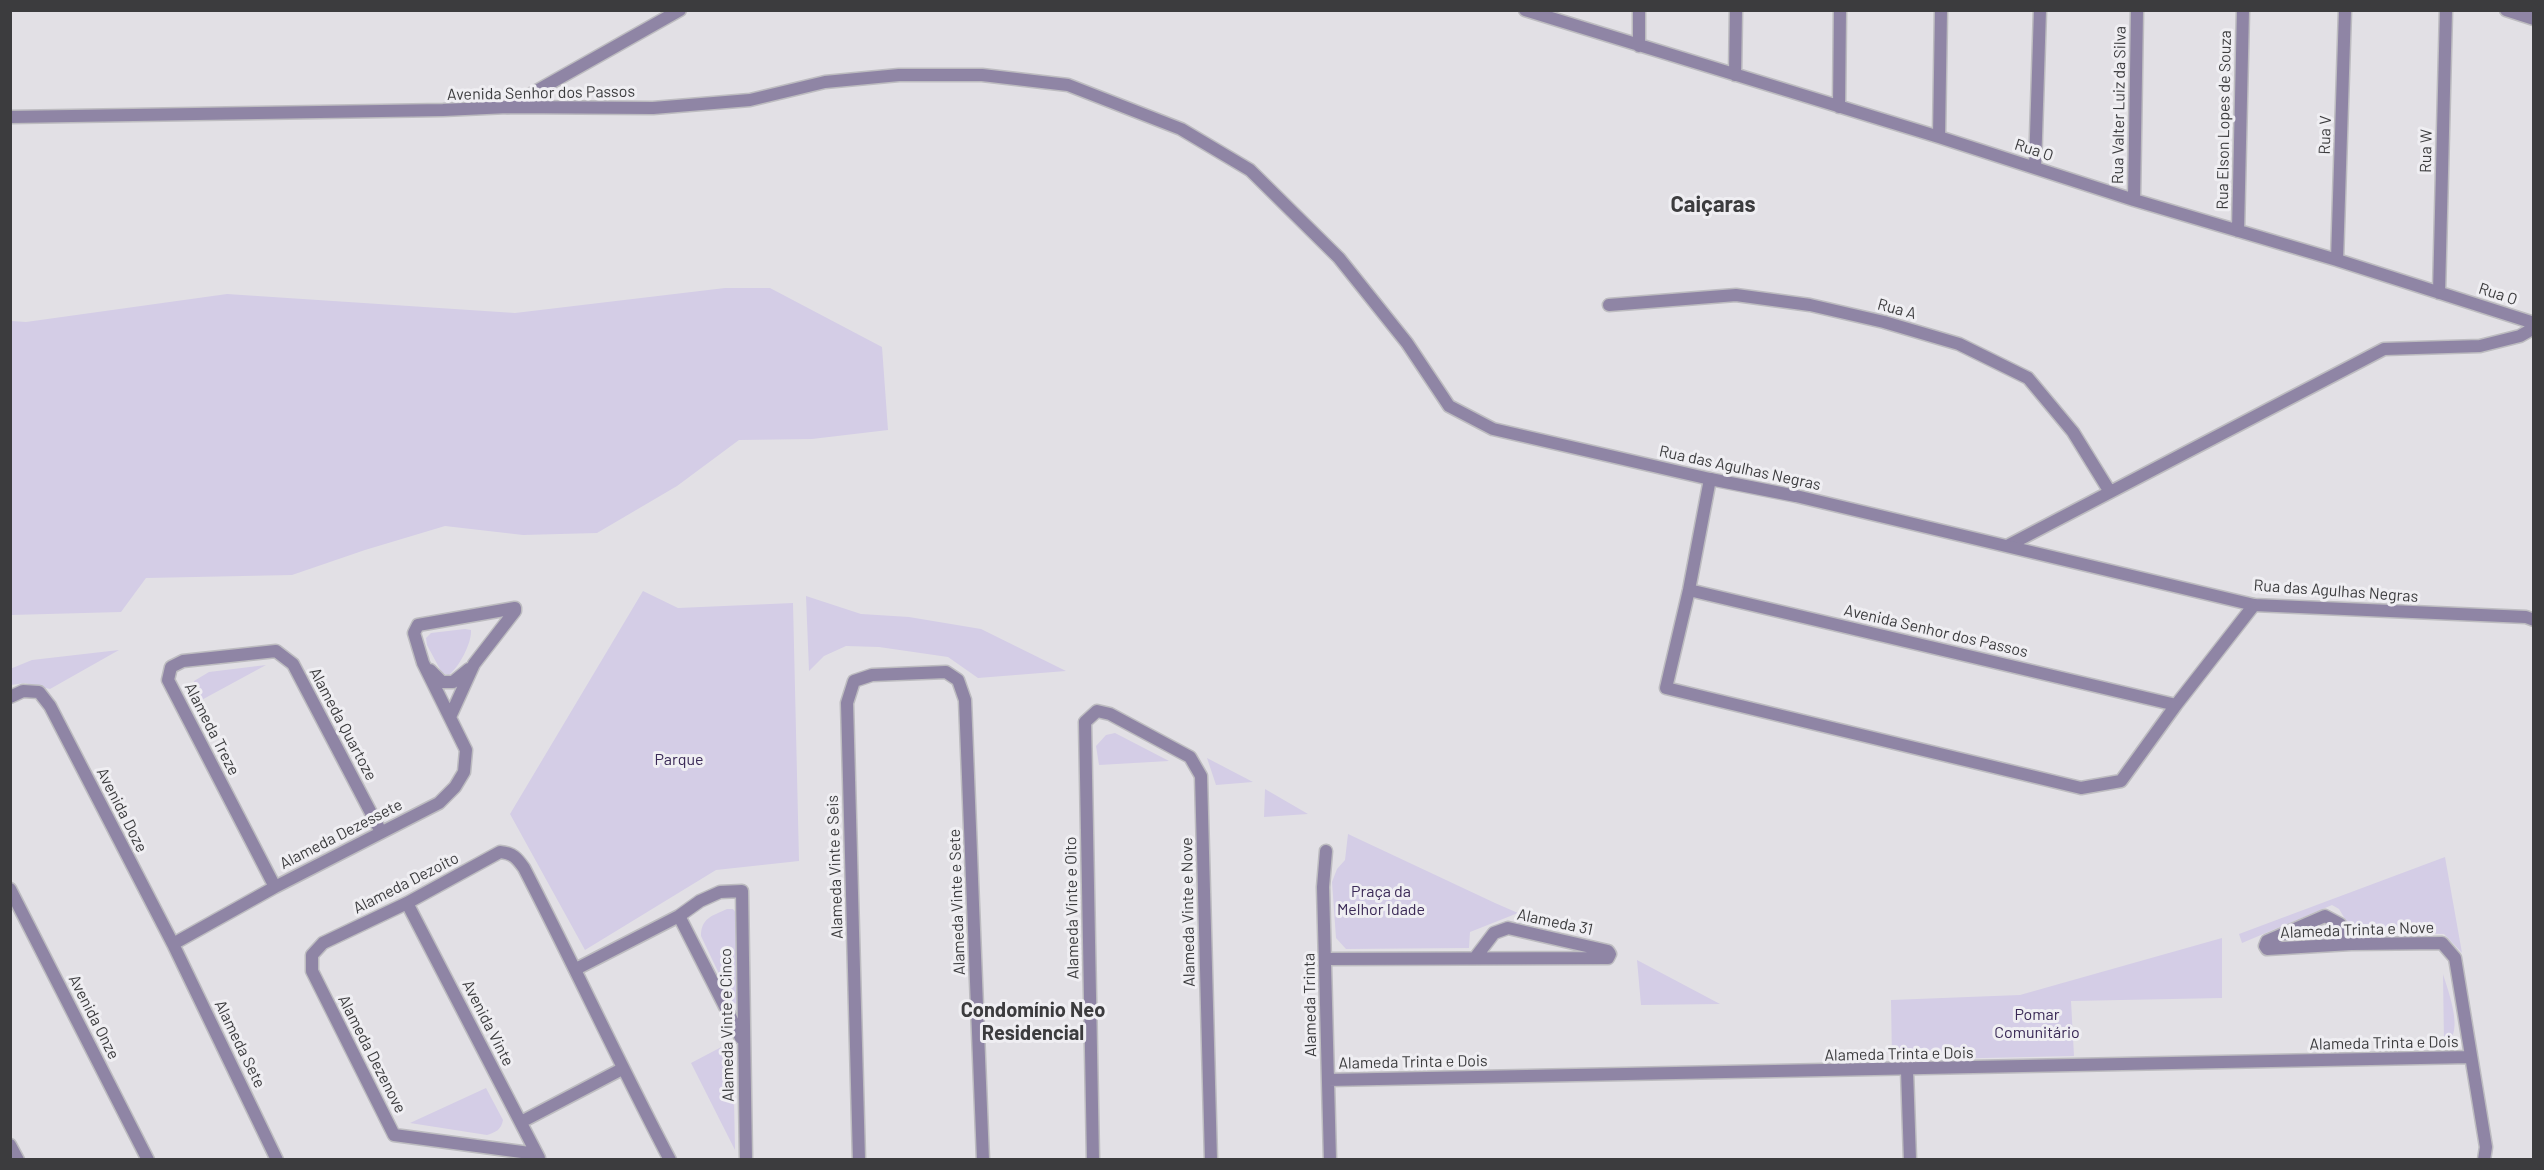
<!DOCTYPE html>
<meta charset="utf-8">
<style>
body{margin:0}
#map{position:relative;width:2544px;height:1170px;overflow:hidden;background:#e2e0e5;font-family:Barlow,sans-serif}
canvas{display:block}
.frame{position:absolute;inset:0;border:12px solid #3c3c3e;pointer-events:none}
</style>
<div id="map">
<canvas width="2544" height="1170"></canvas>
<div class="frame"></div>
</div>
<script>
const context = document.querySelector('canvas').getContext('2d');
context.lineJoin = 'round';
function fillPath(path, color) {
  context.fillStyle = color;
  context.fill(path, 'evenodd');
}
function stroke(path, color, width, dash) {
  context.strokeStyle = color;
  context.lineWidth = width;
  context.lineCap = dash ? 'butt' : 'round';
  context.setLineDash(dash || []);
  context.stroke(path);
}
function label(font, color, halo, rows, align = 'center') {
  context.font = font + ' Barlow,sans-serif';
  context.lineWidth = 6;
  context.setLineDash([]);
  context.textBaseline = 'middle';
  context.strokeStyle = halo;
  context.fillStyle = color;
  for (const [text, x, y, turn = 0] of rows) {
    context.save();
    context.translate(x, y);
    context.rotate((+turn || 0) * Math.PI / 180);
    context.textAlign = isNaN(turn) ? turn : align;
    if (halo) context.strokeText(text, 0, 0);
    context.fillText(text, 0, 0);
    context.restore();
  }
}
const green = new Path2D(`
 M725 288H770L882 347 888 430 812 439 739 440 677 486 597 533 523 535 445 526 365 550 292 575 146 578 121 612 11 615V321L26 322 227 294 515 313Z
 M643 591 678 608 793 603 799 861 716 870 585 950 510 814Z
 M806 596 861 614 909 617 981 629 1066 671 978 678 948 657 879 647 846 646 824 656 809 671Z
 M465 629 471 630C472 643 459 667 449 675L442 673 427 645 426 638 431 633Z
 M119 650 50 689 25 683 11 685 10 669 32 660Z
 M266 665 196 703 192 698 194 681 209 672Z
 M1115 733 1169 761 1099 765 1096 746 1106 735Z
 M1207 758 1253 782 1216 785Z
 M1265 789 1308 814 1264 817Z
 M1348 834 1495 903 1518 913 1470 932 1469 948 1346 949 1336 938 1332 882 1337 869 1345 860Z
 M2445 857 2462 953 2444 934 2353 932 2339 909 2332 905 2242 943 2239 934Z
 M727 909H733L736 913 737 1004 733 1003 701 936C701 918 712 916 727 909Z
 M2222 938V998L2071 1001 2074 1056 1892 1060 1891 1000 2020 995Z
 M1637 960 1720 1004 1641 1005Z
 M2443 974C2448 991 2466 1036 2444 1044Z
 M729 1043 733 1048 735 1150 691 1063Z
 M486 1088 503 1120C501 1130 496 1132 487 1135L410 1123Z`);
const minor = new Path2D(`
 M1525 10 1939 137 2134 200 2337 260 2534 323
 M2506 10 2534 19
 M1639 46V10
 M1735 75 1736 10
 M508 107 680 10
 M1839 107 1840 10
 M1939 137 1941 10
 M2035 167 2040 10
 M2134 200 2137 10
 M2238 231 2243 10
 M2337 260 2345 10
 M2439 293 2446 10
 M1609 305 1736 295 1810 305 1884 322 1959 344 2028 378 2073 432 2110 492
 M1710 479 1689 590 1666 688 2081 788 2121 781 2176 705 2254 605
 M2009 545 2384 349 2480 346 2520 336 2534 328
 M1689 590 2176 705
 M430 670 442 682H453L469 669
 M10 697 23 691 39 692 50 706 173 944 277 1160
 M1326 851 1323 887 1330 1160
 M275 887 168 680 171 667 183 661 276 651 293 664 381 832
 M10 889 148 1160
 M407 903 539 1158
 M679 916 741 1038
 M173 944 275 887 439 803 455 787 464 772 466 750 423 663 414 633 418 625 515 608V611L474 664 450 717
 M2351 944 2340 924 2325 916 2267 941 2265 946 2267 949 2351 944 2442 943 2455 958 2486 1147 2484 1160
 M1325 959 1608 958 1610 954 1608 951 1508 928 1494 933 1475 958
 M576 969 679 916 700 901 720 892 742 891 746 1160
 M1907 1070 1910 1160
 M1328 1080 2470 1057
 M521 1122 622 1069
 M10 1145 18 1160
 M537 1154 394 1135 312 971V955L323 943 407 903 500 852C513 853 517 858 524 868 574 965 619 1063 670 1160
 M859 1160 847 703 854 681 872 675 946 672 958 680 965 700 983 1160
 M1093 1160 1085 722 1097 711 1110 714 1190 757 1201 776 1211 1160`);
const tertiary = new Path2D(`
 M10 117 443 110 508 107 653 108 750 100 825 82 899 75H982L1068 85 1181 129 1250 170 1339 258 1407 343 1449 406 1493 429 1710 479 1796 496 2254 605 2526 617 2534 620`);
const streetNames = [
 ["Avenida Senhor dos Passos",541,93,-1],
 ["Rua Valter Luiz da Silva",2119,105,-89],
 ["Rua Elson Lopes de Souza",2224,120,-89],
 ["Rua V",2325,135,-88],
 ["Rua O",2034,150,18],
 ["Rua W",2426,151,-89],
 ["Rua O",2498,294,18],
 ["Rua A",1897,309,15],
 ["Rua das Agulhas Negras",1740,468,12],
 ["Rua das Agulhas Negras",2336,591,4],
 ["Avenida Senhor dos Passos",1936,631,13],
 ["Alameda Quartoze",343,724,62],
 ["Alameda Treze",212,729,63],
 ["Avenida Doze",122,810,63],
 ["Alameda Dezessete",341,834,-27],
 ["Alameda Vinte e Seis",835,867,-92],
 ["Alameda Dezoito",406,883,-27],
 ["Alameda Vinte e Sete",957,902,-92],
 ["Alameda Vinte e Oito",1072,908,-91],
 ["Alameda Vinte e Nove",1188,912,-91],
 ["Alameda 31",1555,922,12],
 ["Alameda Trinta e Nove",2357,930,-2],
 ["Alameda Trinta",1310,1005,-91],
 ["Avenida Onze",94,1017,63],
 ["Avenida Vinte",488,1023,63],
 ["Alameda Vinte e Cinco",727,1025,-91],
 ["Alameda Trinta e Dois",2384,1043,-1],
 ["Alameda Sete",240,1044,64],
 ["Alameda Dezenove",372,1054,63],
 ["Alameda Trinta e Dois",1899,1054,-1],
 ["Alameda Trinta e Dois",1413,1062,-1]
];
const parkNames = [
 ["Parque",679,760],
 ["Praça da",1381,892],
 ["Melhor Idade",1381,910],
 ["Pomar",2037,1015],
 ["Comunitário",2037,1033]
];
const quarterNames = [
 ["Condomínio Neo",1033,1010],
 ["Residencial",1033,1033]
];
const districtNames = [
 ["Caiçaras",1713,205]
];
fillPath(green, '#d4cde6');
stroke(minor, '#bdbcc0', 15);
stroke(tertiary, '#bdbcc0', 15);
stroke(minor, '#8f85a5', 12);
stroke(tertiary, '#8f85a5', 12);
label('16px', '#3c3c3e', '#efeef2', streetNames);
label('16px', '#3a2956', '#efeef2', parkNames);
label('bold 20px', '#3c3c3e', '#efeef2', quarterNames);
label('bold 22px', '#3c3c3e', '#efeef2', districtNames);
</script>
